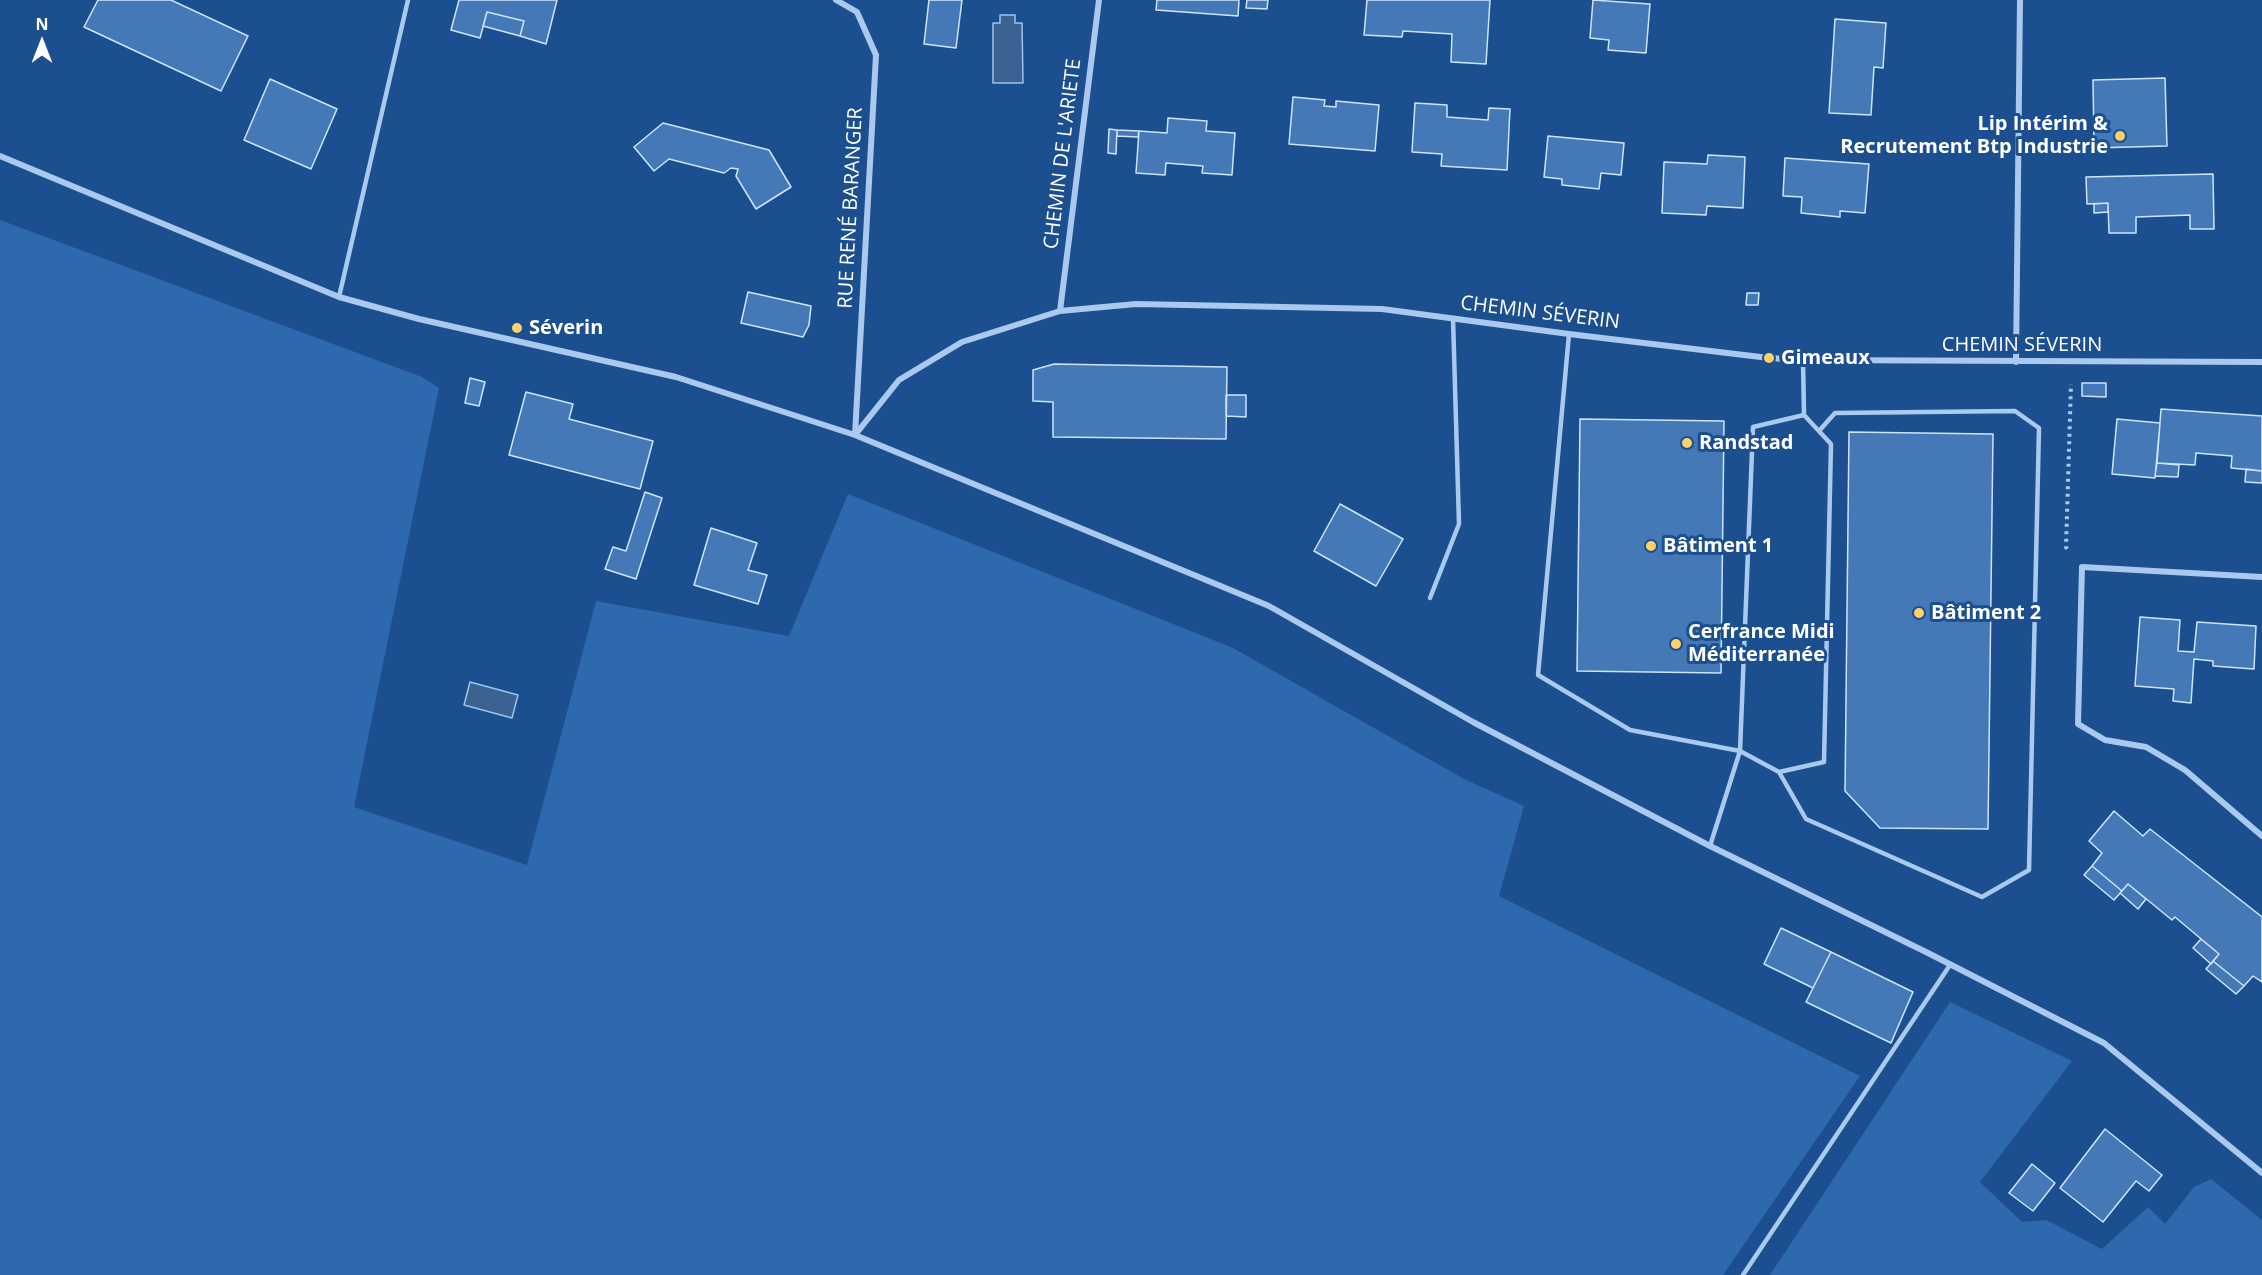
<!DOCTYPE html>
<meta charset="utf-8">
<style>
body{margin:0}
#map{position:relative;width:2262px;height:1275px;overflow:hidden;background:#1b4f8f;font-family:"Open Sans",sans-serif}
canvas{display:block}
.north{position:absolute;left:12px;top:12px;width:60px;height:60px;-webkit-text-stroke:4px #1b4f8f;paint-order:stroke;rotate:0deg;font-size:16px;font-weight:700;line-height:24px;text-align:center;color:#fff}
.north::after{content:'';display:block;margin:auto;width:21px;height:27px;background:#fff;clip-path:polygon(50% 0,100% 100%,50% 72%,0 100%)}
</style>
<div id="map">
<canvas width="2262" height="1275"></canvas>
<div class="north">N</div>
</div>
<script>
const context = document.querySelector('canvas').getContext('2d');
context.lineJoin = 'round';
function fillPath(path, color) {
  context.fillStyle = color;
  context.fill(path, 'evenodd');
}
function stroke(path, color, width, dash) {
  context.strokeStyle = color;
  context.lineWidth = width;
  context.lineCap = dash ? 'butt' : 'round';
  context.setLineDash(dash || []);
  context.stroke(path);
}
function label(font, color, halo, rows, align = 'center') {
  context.font = font + ' "Open Sans",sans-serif';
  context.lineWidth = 6;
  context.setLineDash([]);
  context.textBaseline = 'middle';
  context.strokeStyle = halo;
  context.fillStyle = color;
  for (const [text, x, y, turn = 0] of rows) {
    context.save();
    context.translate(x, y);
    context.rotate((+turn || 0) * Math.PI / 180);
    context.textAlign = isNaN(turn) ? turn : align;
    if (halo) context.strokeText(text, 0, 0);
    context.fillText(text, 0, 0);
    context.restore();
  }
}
const green = new Path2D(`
 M0 220 422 377 439 388 354 807 527 865 596 601 789 636 848 494 1233 648 1464 779 1524 806 1499 896 1860 1076 1723 1275H0Z
 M1950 1002 2072 1061 1980 1182 2022 1222 2046 1220 2102 1249 2148 1207 2165 1224 2194 1187 2211 1179 2262 1220V1275H1770Z`);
const water = new Path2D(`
 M1000 15H1015V23H1022L1023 83H993V23H1000Z
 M470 682 518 695 512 718 464 705Z`);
const building = new Path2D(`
 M98 0H171L248 36 221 91 84 27Z
 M459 0H557L546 44 520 36 524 21 487 12 480 38 451 30Z
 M929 0H962L956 48 924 44Z
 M1157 0H1239L1238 16 1156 10Z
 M1247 0H1268L1267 9 1246 8Z
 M1367 0H1490L1486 64 1451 62 1452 34 1403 31 1402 37 1364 35Z
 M1593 0 1650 4 1646 53 1608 50 1609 40 1590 38Z
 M487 12 524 21 520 36 483 26Z
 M1835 19 1886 23 1883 68 1874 67 1871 115 1829 113Z
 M2165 78 2167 146 2094 148 2093 80Z
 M270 79 337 109 311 169 244 140Z
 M1293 97 1325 100 1324 106 1336 107V101L1379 105 1375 151 1289 144Z
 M1415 103 1447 105V117L1488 120 1489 108 1510 109 1507 170 1441 166 1442 154 1412 152Z
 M1168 118 1207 121 1206 131 1235 133 1232 175 1202 173 1203 166 1166 163 1165 175 1136 173 1139 131 1167 133Z
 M663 123 769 150 791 187 756 209 736 176 738 169 731 168 724 173 669 159 654 171 634 147Z
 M1109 129 1117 130 1116 154 1108 153Z
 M1117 130 1139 131 1138 137 1117 136Z
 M1548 136 1624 143 1621 175 1601 173 1599 189 1562 185V179L1544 177Z
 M1708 155 1745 157 1743 208 1707 206 1706 215 1662 213 1664 162 1707 164Z
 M1785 158 1869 164 1865 213 1840 211V217L1801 213 1802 197 1783 196Z
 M2213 174 2214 229H2190V215L2136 217V233H2109L2108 203 2087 204 2086 177Z
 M2108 203V212L2094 213V204Z
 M748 292 811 306 809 325 803 337 741 323Z
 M1747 293H1759L1758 305H1746Z
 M1054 364 1227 367 1226 439 1053 437V402L1033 401V370Z
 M470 378 485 382 479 406 465 403Z
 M2082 383H2106V397L2082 396Z
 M526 392 573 404 569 419 653 441 640 489 509 455Z
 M1226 395H1246V417L1226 416Z
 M2161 409 2262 416V471L2231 468 2232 456 2196 453 2195 465 2157 463Z
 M1580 419 1724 421 1721 673 1577 671Z
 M2117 419 2160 423 2155 478 2112 474Z
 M1849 432 1993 434 1988 829 1880 828 1845 791Z
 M2157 463 2179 465 2178 477 2155 476Z
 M2246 469 2262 471V483L2245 482Z
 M645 492 662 498 636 579 605 569 613 547 626 551Z
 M1340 504 1403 539 1376 586 1314 551Z
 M711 528 757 543 748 570 767 575 758 604 694 585Z
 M2140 617 2180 620 2178 651 2194 652 2197 622 2256 626 2254 669 2213 666V661L2194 659 2191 703 2173 701 2174 689 2135 686Z
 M2114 811 2143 836 2150 829 2262 917V982L2253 976 2244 986 2213 961 2219 954 2175 917 2172 920 2128 884 2122 891 2092 866 2102 853 2089 841Z
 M2092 866 2122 891 2114 900 2084 875Z
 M2128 884 2146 899 2138 909 2120 893Z
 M1781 928 1831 952 1813 988 1764 964Z
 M2201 939 2219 954 2211 964 2193 948Z
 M1831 952 1913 992 1891 1043 1806 1002Z
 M2213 961 2244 986 2236 994 2206 969Z
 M2105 1129 2162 1175 2149 1191 2136 1181 2103 1222 2060 1188Z
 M2032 1164 2055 1183 2033 1211 2009 1193Z`);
const path = new Path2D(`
 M2067 549 2066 547 2071 384`);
const lane = new Path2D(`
 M339 297 408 0
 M1569 334 1538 675 1630 730 1740 751 1779 772 1824 762 1831 444 1804 415
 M1430 598 1459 524 1453 318
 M1779 772 1806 819 1982 897 2029 870 2039 428 2015 411 1835 413 1819 431
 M1710 846 1740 751 1753 427 1804 415 1803 360
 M1743 1275 1950 965`);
const street = new Path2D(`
 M836 0 857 12 876 55 855 435
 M0 156 339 297 419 319 676 377 855 435 1269 606 1473 722 1710 846 1928 953 2104 1043 2262 1173
 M1060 311 1099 0
 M2016 362 2020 0
 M855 435 899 380 962 342 1060 311 1136 304 1382 309 1569 334 1769 358 1803 360 2262 362
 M2262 577 2082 567 2078 724 2105 740 2146 747 2185 770 2262 836`);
const markers = [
 [2120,136,6,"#ffd166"],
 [517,328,6,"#ffd166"],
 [1769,358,6,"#ffd166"],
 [1687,443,6,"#ffd166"],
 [1651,546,6,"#ffd166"],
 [1919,613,6,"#ffd166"],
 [1676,644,6,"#ffd166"]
];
const poiNames = [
 ["Lip Intérim &",2108,124,"right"],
 ["Recrutement Btp Industrie",2108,147,"right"],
 ["Séverin",529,328],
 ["Gimeaux",1781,358],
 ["Randstad",1699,443],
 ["Bâtiment 1",1663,546],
 ["Bâtiment 2",1931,613],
 ["Cerfrance Midi",1688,632],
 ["Méditerranée",1688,655]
];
const streetNames = [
 ["CHEMIN DE L'ARIETE",1063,154,-83],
 ["RUE RENÉ BARANGER",851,208,-87],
 ["CHEMIN SÉVERIN",1540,313,7],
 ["CHEMIN SÉVERIN",2022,345]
];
fillPath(green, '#2e69ad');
fillPath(water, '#3c6290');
stroke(water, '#9cc4f0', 1.5);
fillPath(building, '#4478b7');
stroke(building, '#cfe3fa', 1.5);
stroke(path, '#a9c9ee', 4, [3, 4.5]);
stroke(lane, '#a9c9ee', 4.5);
stroke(street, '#a9c9ee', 6);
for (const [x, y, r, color] of markers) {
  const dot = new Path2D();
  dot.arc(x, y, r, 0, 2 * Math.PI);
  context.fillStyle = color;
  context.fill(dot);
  stroke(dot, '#1b4f8f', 2);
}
label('bold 20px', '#fff', '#1b4f8f', poiNames, 'left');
label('20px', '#fff', '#1b4f8f', streetNames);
</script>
